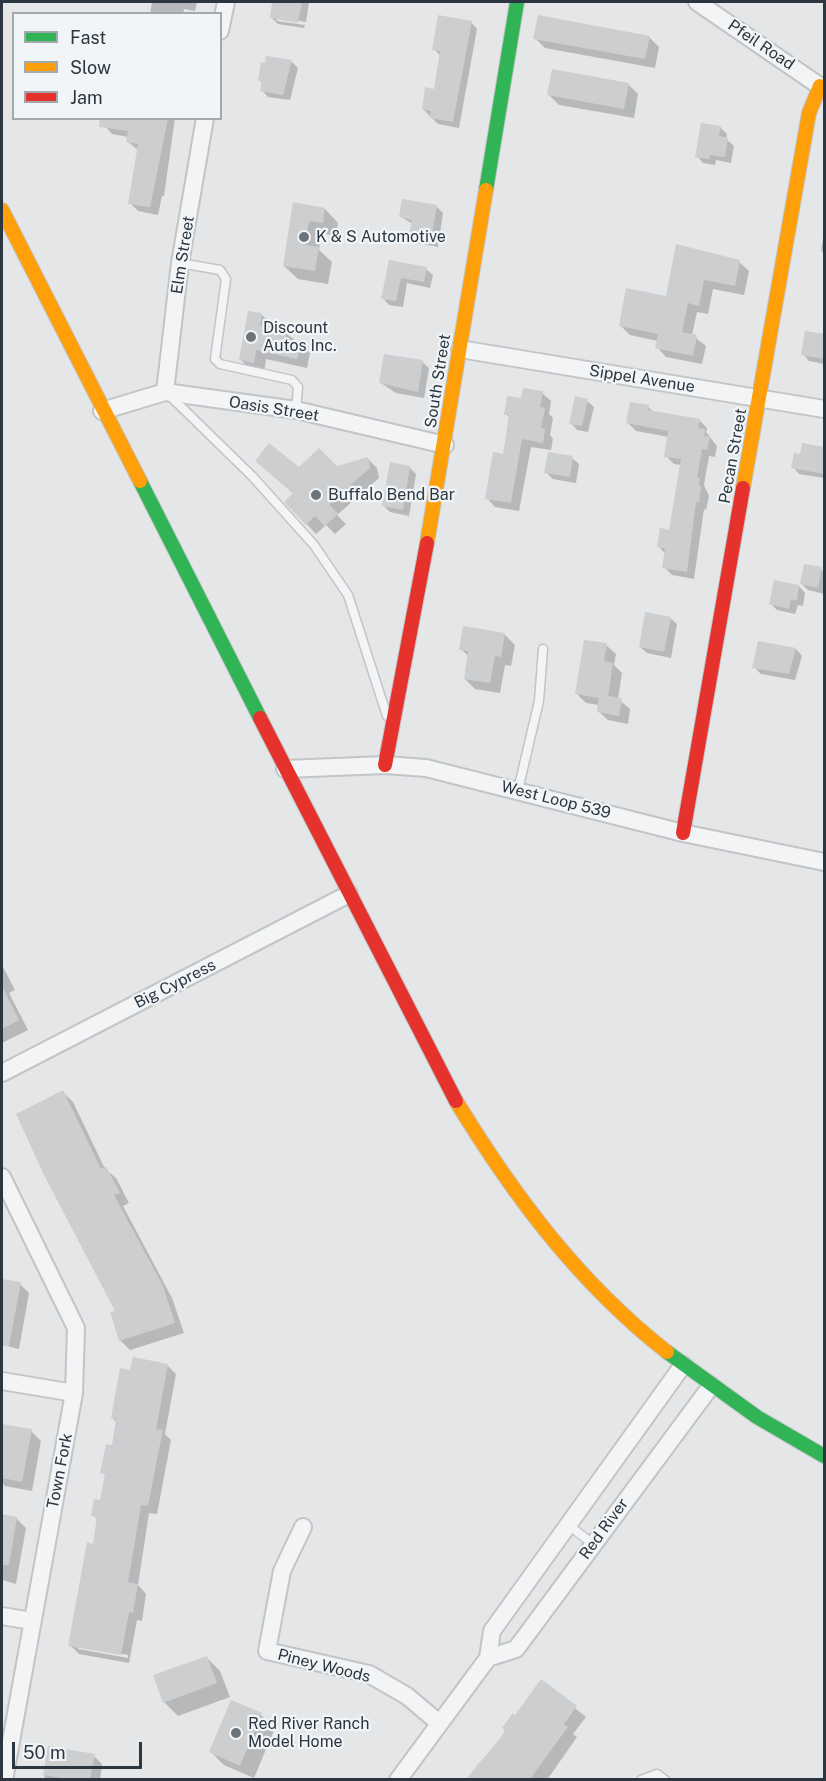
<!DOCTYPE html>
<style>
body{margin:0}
#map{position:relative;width:826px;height:1781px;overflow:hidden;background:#e4e6e8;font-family:"Public Sans",sans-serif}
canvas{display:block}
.frame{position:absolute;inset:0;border:3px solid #2b3641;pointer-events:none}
.legend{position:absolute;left:12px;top:12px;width:210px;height:108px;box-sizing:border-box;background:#f2f5f7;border:2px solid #a2a9ae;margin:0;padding:8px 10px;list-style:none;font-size:18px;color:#2b3641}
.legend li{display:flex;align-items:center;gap:12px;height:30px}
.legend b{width:30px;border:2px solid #a2a9ae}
.scale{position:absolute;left:12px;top:1742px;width:130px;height:27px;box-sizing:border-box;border:3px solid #2b3641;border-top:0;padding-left:8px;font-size:18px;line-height:21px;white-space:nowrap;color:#2b3641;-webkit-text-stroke:4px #f2f5f7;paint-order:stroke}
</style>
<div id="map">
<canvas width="826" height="1781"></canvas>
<div class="frame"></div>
<ul class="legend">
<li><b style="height:8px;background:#30b455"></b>Fast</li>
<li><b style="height:8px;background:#ff9f0a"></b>Slow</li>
<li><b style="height:8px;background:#e5322d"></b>Jam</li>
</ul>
<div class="scale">50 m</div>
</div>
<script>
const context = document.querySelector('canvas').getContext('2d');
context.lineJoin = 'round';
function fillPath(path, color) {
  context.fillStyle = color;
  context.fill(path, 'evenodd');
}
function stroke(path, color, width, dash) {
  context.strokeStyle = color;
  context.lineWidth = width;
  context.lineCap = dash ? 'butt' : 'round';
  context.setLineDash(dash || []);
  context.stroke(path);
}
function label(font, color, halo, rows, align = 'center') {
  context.font = font + ' "Public Sans",sans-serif';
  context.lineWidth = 4.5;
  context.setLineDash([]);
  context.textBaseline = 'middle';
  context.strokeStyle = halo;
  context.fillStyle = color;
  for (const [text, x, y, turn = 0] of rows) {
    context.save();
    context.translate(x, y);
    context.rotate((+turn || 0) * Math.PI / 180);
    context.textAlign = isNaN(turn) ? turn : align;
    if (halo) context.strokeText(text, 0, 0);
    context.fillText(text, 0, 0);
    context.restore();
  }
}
const shadow = new Path2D(`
 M152 2H197L195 11 184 9 183 14H150Z
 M276 2H309L306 22 277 18V21L305 25 304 28 278 24 271 17Z
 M471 22 477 29 459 128 438 124 423 109 435 91 441 56 434 49Z
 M649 37 659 47 655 68 545 48 535 38Z
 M292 62 298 68 290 100 268 97 262 90 263 83 259 80Z
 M628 84 638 94 634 118 559 105 549 95Z
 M105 118H175L164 196H162L158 215 138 211 130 203 138 150 127 141 128 137 112 134 104 125Z
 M720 127 727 134 726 139 734 146 731 163 716 160 715 165 703 163 697 156Z
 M294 204 325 209 338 223 336 236 322 233 319 250 332 262 328 284 298 279 284 266Z
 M436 206 443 213 438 247 417 243 411 237 413 224 401 217Z
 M824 233V254L821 250Z
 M390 262 426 269 433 275 430 288 407 283 403 307 389 305 383 298Z
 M739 262 749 271 744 295 713 289 708 314 697 312 692 335 706 346 702 364 666 357 657 347 658 341 630 335 621 326 667 297Z
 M249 313 262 315 272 325 271 329 286 333 300 344 310 353 307 368 266 359 264 372 251 370 241 360Z
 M824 335V364L809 361 803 354Z
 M422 362 429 368 424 398 396 393 381 383Z
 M542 393 551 401 549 414 553 418 550 435 553 439 551 450 531 447 519 511 495 507 487 498 504 456 510 418 506 414Z
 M587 401 594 407 588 432 577 430 571 423Z
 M648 407 654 412 699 420 707 428 706 432 717 446 715 457 709 456 704 485 709 496 706 510 704 509 694 579 672 575 664 567 666 554 659 547 670 531 681 465 674 464 666 456 669 437 636 431 628 423Z
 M824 448V478L799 474 793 467 801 456Z
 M367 458 377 468 379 478 337 515 346 524 335 534 326 525 316 534 286 502 294 494 266 470 336 467Z
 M572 458 579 464 576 483 553 479 546 472Z
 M409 467 416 474 409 516 390 512 384 506Z
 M821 569 824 572V594L808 590 802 584Z
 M799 586 805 593 803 606 798 605 795 614 777 610 771 604Z
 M670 618 677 624 671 658 647 653 640 647Z
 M505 635 515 645 511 666 505 665 500 693 475 689 465 679 469 657 461 649Z
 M606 645 616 654 614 665 622 673 618 699 630 709 628 724 608 720 598 711 599 705 586 703 577 694Z
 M796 649 802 656 795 680 761 674 754 667Z
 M2 965 15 990 9 993 28 1030 2 1043Z
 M63 1092 73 1102 105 1169 116 1178 129 1203 123 1206 172 1298 184 1333 130 1350 120 1340 118 1312Z
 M2 1280 20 1284 29 1293 19 1349 2 1345Z
 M167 1365 176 1374 165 1434 171 1440 157 1514 149 1513 138 1585 146 1594 142 1621 137 1620 129 1663 79 1654 70 1645 94 1545 98 1520 93 1515 101 1502 106 1476 102 1472 113 1447 117 1423 112 1417 131 1372ZM78 1646 128 1655V1658L78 1649Z
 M2 1425 31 1431 41 1441 32 1491 5 1486 2 1482Z
 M2 1516 17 1519 26 1528 16 1584 2 1580Z
 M207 1658 220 1671 230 1697 178 1716 164 1702Z
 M541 1681 586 1717 573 1734 577 1737 547 1780H467L479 1763 482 1765Z
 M261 1715 275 1728 254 1778 224 1765 211 1752Z
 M49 1747 94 1756 102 1764 100 1780H44Z`);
const building = new Path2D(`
 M276 2H302L298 23 270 18 272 3Z
 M438 15 472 21 453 122 430 118 431 111 422 109 425 87 434 89 440 51 432 50Z
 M538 15 650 36 645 59 533 39Z
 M266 56 292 60 283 95 260 91 262 81 258 80 261 62 265 63Z
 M552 69 629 83 624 109 547 95Z
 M100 118H168L150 207 128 204 138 144 126 142 128 131 99 127Z
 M701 123 721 126 719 136 728 138 725 157 710 155 709 159 695 157Z
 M402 199 437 205 431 241 409 237 412 220 399 217Z
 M293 202 325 208 323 223 309 221 305 245 319 247 315 271 283 266Z
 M676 244 740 260 735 286 704 280 699 306 688 303 682 332 697 335 693 356 655 348 658 334 619 326 626 288 666 296Z
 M389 260 427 267 424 282 401 278 396 301 381 299Z
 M248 311 262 313 260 325 287 331 285 339 301 342 297 359 256 350 254 363 239 360Z
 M805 331 825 334V359L801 355Z
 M384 354 423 360 418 392 379 383Z
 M523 388 543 391 540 407 545 408 541 428 545 429 543 443 522 439 511 503 485 499 493 452 503 454 509 415H504L507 396 521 398Z
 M575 396 588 399 582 426 569 424Z
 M630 402 649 405 648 410 700 419 698 428 705 429 704 436 710 437 707 450 702 449 697 478H700L699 486H701L699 502H696L687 572 662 568 665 549 657 547 660 528 669 530 681 459 664 457 668 431 626 423Z
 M269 443 299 467 319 448 337 466 368 457 370 468 329 504 338 514 325 526 315 516 306 525 284 502 293 493 255 461Z
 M802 443 825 447V474L791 468 794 453 800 454Z
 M548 452 573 456 570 477 544 473Z
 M390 462 410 466 403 510 382 506Z
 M804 564 822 567 818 588 800 584Z
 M774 580 799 585 797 600H791L789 609 769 604Z
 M645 612 671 617 664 652 639 647Z
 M463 626 505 633 501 657 495 656 490 683 464 679 468 651 459 650Z
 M584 640 607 643 604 661 613 663 608 696 622 698 619 716 597 712 599 698 575 694Z
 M758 641 796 648 789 674 752 668Z
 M2 986 19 1020 2 1029Z
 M63 1090 101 1169 106 1166 120 1193 114 1195 163 1286 175 1323 119 1341 110 1312 115 1311 44 1175 16 1114Z
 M2 1279 21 1282 9 1346H2Z
 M133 1357 168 1364 156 1429 163 1430 158 1454 148 1506 141 1505 128 1582 138 1584 133 1613 129 1612 121 1655 68 1646 87 1542 93 1544 97 1517 91 1516 94 1499 100 1500 105 1474 100 1473 106 1444 112 1445 116 1419 111 1418 120 1368 130 1370Z
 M2 1424 32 1429 22 1482 2 1478Z
 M2 1514 17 1517 9 1565H2Z
 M207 1656 217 1683 163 1703 153 1675Z
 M541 1679 577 1706 564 1724 568 1727 530 1779H466L501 1737 505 1730 502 1728 513 1713 515 1715Z
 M231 1700 262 1713 240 1766 209 1752Z
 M48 1746 95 1754 90 1779H68L43 1775Z`);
const lane = new Path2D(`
 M180 263 220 270 226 279 215 359 220 364 292 380 298 387 296 410
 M168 394 252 476 314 545 348 595 387 716
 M518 790 539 701 543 649
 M567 1524 593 1544
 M641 1780 657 1774 665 1780`);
const street = new Path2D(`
 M697 2 824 89
 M220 31 226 2
 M460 349 824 409
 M165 392 180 263 205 118
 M102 411 165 392 296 410 445 445
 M285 769 385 765 426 768 683 833 824 862
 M2 1073 349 894
 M2 1177 76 1328 74 1393 4 1780
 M2 1381 74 1393
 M303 1527 282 1571 267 1651 369 1674 407 1696 439 1723
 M2 1616 32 1621
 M488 1658 516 1649 711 1386
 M398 1780 488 1658 492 1631 683 1365`);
const fast = new Path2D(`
 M486 190 517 2
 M140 481 260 718
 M667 1352 757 1417 824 1456`);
const slow = new Path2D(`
 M2 210 140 481
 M743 488 809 113 820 86
 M427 543 486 190
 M456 1101C514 1196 579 1283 667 1352`);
const jam = new Path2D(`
 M260 718 456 1101
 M385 765 427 543
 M683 833 743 488`);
const markers = [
 [304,237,6,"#6c747b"],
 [251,337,6,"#6c747b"],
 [316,495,6,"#6c747b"],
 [236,1733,6,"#6c747b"]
];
const streetNames = [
 ["Pfeil Road",761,45,34],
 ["Elm Street",183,255,-81],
 ["Sippel Avenue",642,379,9],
 ["South Street",438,381,-81],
 ["Oasis Street",274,409,9],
 ["Pecan Street",733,456,-80],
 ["West Loop 539",556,800,14],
 ["Big Cypress",175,984,-27],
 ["Town Fork",60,1471,-79],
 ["Red River",604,1529,-54],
 ["Piney Woods",324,1666,14]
];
const poiNames = [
 ["K & S Automotive",316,237],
 ["Discount",263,328],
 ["Autos Inc.",263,346],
 ["Buffalo Bend Bar",328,495],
 ["Red River Ranch",248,1724],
 ["Model Home",248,1742]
];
fillPath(shadow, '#0003');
fillPath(building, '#ccced0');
stroke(lane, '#c2c4c6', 11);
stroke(street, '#c2c4c6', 20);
stroke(fast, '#c2c4c6', 16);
stroke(slow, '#c2c4c6', 16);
stroke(jam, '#c2c4c6', 16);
stroke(lane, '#f3f4f5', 8);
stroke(street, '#f3f4f5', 16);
stroke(fast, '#30b455', 14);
stroke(slow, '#ff9f0a', 14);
stroke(jam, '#e5322d', 14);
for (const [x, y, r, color] of markers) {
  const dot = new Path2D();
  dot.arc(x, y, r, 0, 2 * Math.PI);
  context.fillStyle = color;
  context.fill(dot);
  stroke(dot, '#f2f5f7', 2);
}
label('16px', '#2b3641', '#f2f5f7', streetNames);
label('16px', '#2b3641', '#f2f5f7', poiNames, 'left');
</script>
